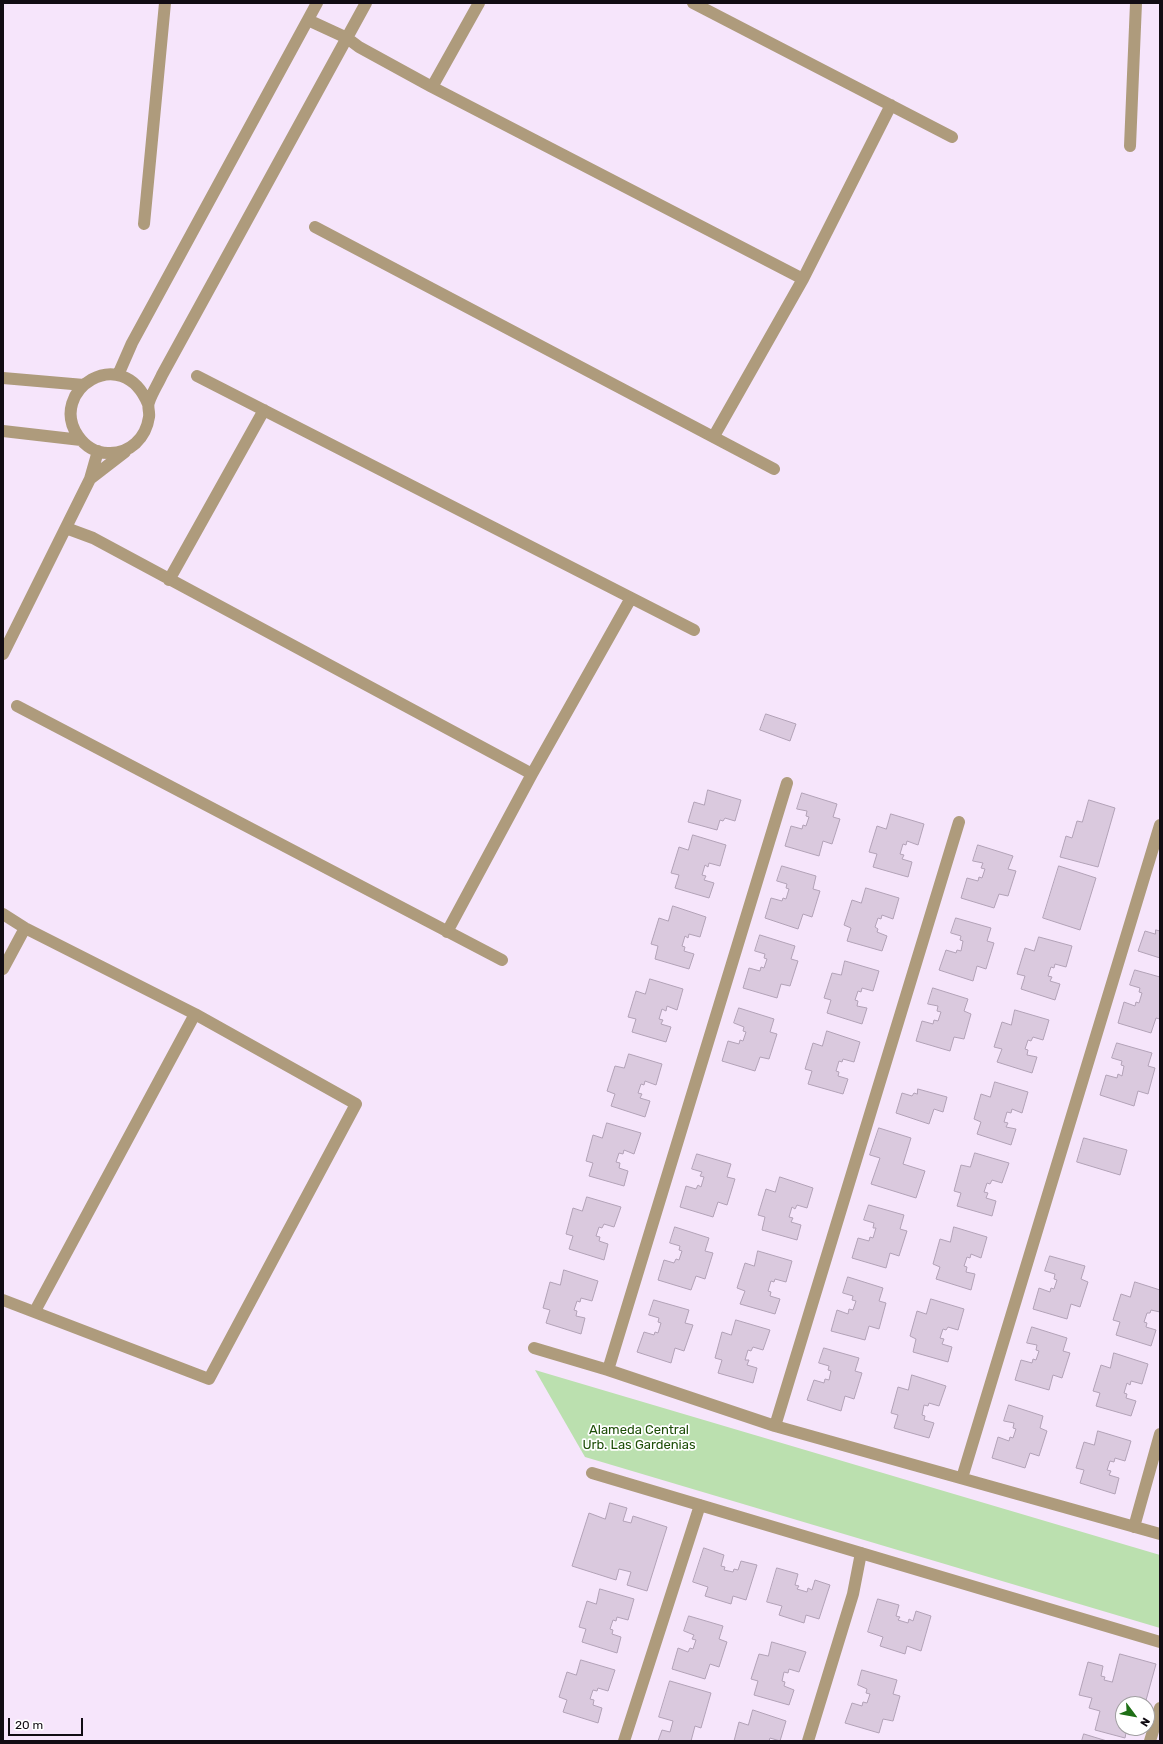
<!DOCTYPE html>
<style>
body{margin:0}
#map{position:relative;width:1163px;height:1744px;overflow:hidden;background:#f6e5fb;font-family:Rubik,sans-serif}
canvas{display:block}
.frame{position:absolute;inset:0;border:4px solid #110c13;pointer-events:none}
.north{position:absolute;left:1115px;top:1696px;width:40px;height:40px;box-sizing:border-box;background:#fff;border:1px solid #a09ea1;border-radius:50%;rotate:122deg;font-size:11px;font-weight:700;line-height:16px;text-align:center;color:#110c13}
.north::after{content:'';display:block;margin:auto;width:14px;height:18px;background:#1e6f16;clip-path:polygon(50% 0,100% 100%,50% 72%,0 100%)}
.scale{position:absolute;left:8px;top:1718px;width:75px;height:18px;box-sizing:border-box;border:2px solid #110c13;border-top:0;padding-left:5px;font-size:12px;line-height:14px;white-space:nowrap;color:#110c13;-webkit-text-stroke:3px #fff;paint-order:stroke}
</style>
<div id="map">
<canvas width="1163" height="1744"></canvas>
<div class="frame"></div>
<div class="north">N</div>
<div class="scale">20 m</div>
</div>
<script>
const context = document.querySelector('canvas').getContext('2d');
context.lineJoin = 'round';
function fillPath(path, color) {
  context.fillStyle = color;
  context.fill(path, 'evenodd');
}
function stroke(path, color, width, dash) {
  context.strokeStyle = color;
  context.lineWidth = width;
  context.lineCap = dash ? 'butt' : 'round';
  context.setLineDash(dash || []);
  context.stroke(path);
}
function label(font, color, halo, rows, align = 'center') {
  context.font = font + ' Rubik,sans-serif';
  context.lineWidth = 3.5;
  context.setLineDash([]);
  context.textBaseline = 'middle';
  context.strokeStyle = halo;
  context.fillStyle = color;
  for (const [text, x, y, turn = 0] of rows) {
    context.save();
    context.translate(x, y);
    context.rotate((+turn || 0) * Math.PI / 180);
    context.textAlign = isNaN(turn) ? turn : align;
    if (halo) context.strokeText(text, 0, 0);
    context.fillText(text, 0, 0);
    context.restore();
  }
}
const green = new Path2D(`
 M535 1370 1160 1555V1628L585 1457Z`);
const building = new Path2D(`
 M766 714 796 724 790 741 760 730Z
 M708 790 741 800 735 821 725 818 723 821 720 820 717 830 688 822 694 802 704 805Z
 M802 793 837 804 833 817 840 819 832 844 823 841 819 856 785 846 791 826 802 829 803 825 806 826 809 817 806 816 807 811 797 809Z
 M1089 800 1115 808 1098 867 1060 857 1066 836 1072 838 1077 821 1082 822Z
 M891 814 924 824 918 845 907 841 906 845 903 844 900 854 904 855 902 859 912 862 908 877 873 867 877 854 869 852 877 826 886 829Z
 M693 835 726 845 720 866 709 863 708 867 705 865 702 875 706 876 704 880 714 883 709 898 675 888 679 875 671 873 679 847 688 850Z
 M978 845 1013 856 1008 869 1016 871 1008 896 999 894 994 908 961 898 967 878 978 881 979 877 982 878 985 869 981 868 983 863 973 861Z
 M782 866 816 876 813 889 820 891 812 917 803 914 798 929 765 918 771 898 782 901 783 898 786 899 789 889 786 888 787 884 777 881Z
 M1059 866 1096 878 1080 930 1043 918Z
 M866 888 899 898 893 919 882 915 881 919 878 918 875 927 878 929 877 932 887 936 882 951 847 941 851 928 844 925 852 900 861 903Z
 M673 906 706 917 700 937 689 934 688 938 685 936 682 946 685 947 684 951 694 954 689 969 655 959 658 946 651 944 659 918 668 921Z
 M956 918 991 928 987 941 994 943 986 969 977 966 973 981 939 970 946 950 956 953 957 950 961 951 963 941 960 940 961 936 951 933Z
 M1156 930 1160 931V958L1138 951 1145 931 1155 934Z
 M760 935 795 946 791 959 798 961 790 986 781 984 777 998 743 988 749 968 760 971 761 967 764 968 767 959 764 958 765 954 755 951Z
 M1039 937 1072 946 1066 967 1055 964 1054 968 1051 967 1048 976 1052 977 1050 981 1060 984 1055 1000 1021 989 1025 976 1017 974 1025 948 1034 951Z
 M845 961 879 971 873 991 862 988 861 992 858 991 855 1000 858 1001 857 1006 867 1008 862 1024 827 1013 831 1000 824 998 832 973 841 975Z
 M1135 970 1160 977V1019L1156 1018 1151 1033 1118 1023 1124 1002 1135 1006 1136 1002 1139 1003 1142 993 1139 992 1140 988 1130 985Z
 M650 979 683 989 677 1010 667 1006 666 1011 662 1009 659 1019 663 1020 661 1024 671 1027 666 1042 632 1032 636 1019 628 1017 636 991 645 994Z
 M933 988 968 999 964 1011 971 1014 964 1039 954 1037 950 1051 916 1041 922 1021 933 1024 934 1020 938 1021 941 1012 937 1011 938 1006 928 1004Z
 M739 1008 774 1019 770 1032 777 1034 769 1059 760 1057 755 1071 722 1061 728 1041 739 1044 740 1040 743 1041 746 1032 743 1031 744 1027 734 1023Z
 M1015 1010 1049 1020 1043 1040 1033 1037 1031 1041 1028 1040 1025 1049 1028 1050 1027 1055 1037 1057 1032 1073 997 1062 1002 1049 994 1047 1002 1022 1011 1025Z
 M827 1031 860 1042 854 1062 843 1059 842 1062 839 1061 836 1071 839 1072 838 1076 848 1079 843 1094 808 1084 812 1071 805 1069 813 1043 822 1046Z
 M1117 1043 1152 1053 1148 1066 1155 1068 1148 1094 1138 1091 1134 1106 1100 1095 1106 1075 1117 1078 1118 1074 1122 1076 1124 1066 1121 1065 1122 1061 1112 1058Z
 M629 1054 662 1064 656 1085 645 1081 644 1085 641 1084 638 1093 642 1094 640 1098 650 1101 645 1117 611 1106 615 1094 607 1091 615 1066 624 1068Z
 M995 1082 1028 1092 1022 1113 1012 1109 1011 1113 1007 1112 1004 1122 1008 1123 1006 1127 1016 1129 1011 1145 977 1134 981 1122 974 1119 981 1094 990 1097Z
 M918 1089 947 1097 943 1112 934 1109 929 1124 896 1113 902 1093 912 1096 914 1093 917 1094Z
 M607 1123 641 1133 634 1154 624 1150 623 1154 619 1153 616 1162 620 1163 619 1168 628 1171 624 1186 589 1176 593 1163 586 1161 593 1135 602 1138Z
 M879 1128 911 1138 903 1164 925 1171 916 1198 871 1184 880 1158 870 1155Z
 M1084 1138 1127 1150 1120 1175 1077 1162Z
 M975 1153 1009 1163 1002 1183 992 1180 990 1184 987 1183 984 1192 988 1193 986 1198 996 1201 992 1216 957 1206 961 1193 954 1191 961 1165 970 1167Z
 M697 1154 731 1164 727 1177 735 1179 727 1205 718 1202 713 1217 680 1207 686 1186 696 1189 698 1185 701 1187 704 1177 700 1176 702 1172 692 1169Z
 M780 1177 813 1188 807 1208 797 1205 795 1209 792 1207 789 1217 793 1218 791 1222 801 1225 797 1240 762 1230 765 1217 758 1215 766 1189 775 1192Z
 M587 1197 621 1207 614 1227 604 1224 602 1228 599 1227 596 1236 600 1237 599 1241 608 1244 604 1260 569 1249 573 1236 566 1234 573 1208 582 1211Z
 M869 1205 904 1215 900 1229 907 1231 899 1256 890 1253 886 1268 852 1258 858 1238 869 1241 870 1237 873 1238 876 1228H873L874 1223 864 1220Z
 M675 1227 709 1238 705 1251 713 1253 705 1279 696 1276 691 1290 658 1280 664 1260 674 1263 676 1259 679 1260 682 1251 679 1250 680 1246 670 1243Z
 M954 1227 987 1237 981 1258 971 1254 970 1258 967 1257 964 1266 967 1267 966 1272 975 1274 971 1290 936 1279 940 1267 933 1264 940 1239 950 1242Z
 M758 1251 792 1261 786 1282 775 1279 774 1282 771 1281 768 1291 771 1292 770 1296 780 1299 775 1314 740 1304 745 1291 737 1288 745 1263 754 1266Z
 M1050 1256 1085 1266 1081 1279 1088 1282 1080 1307 1071 1304 1067 1319 1033 1309 1039 1288 1050 1292 1051 1288 1054 1289 1057 1280 1054 1279 1055 1274 1045 1271Z
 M564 1270 598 1281 592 1301 581 1298 580 1302 577 1301 574 1310 577 1311 576 1316 585 1318 581 1334 546 1323 550 1310 543 1308 550 1282 560 1285Z
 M848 1277 883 1288 879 1301 886 1303 879 1329 869 1326 865 1340 831 1331 837 1310 848 1314 849 1309 853 1310 856 1301 852 1300 853 1296 843 1293Z
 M1135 1282 1160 1290V1312L1151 1310 1150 1313H1147L1144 1322 1147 1323 1146 1327 1156 1330 1151 1346 1116 1335 1120 1322 1113 1320 1121 1294 1130 1297Z
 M931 1299 964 1309 958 1330 948 1327 946 1330 943 1329 940 1338 944 1339 942 1344 952 1347 948 1362 913 1352 916 1339 910 1336 917 1311 926 1314Z
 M654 1300 689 1310 685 1323 693 1325 684 1351 675 1348 671 1363 637 1352 644 1332 654 1335 655 1332 658 1333 661 1323 658 1322 659 1318 649 1315Z
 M736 1320 770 1330 763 1350 753 1347 751 1351 748 1350 745 1360H749L747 1365 757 1368 753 1383 718 1373 722 1360 715 1358 722 1332 731 1335Z
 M1032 1327 1067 1338 1063 1351 1070 1353 1062 1378 1053 1375 1049 1390 1015 1380 1021 1360 1032 1363 1033 1359 1036 1360 1039 1351 1036 1350 1037 1345 1027 1343Z
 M824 1348 859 1358 855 1371 862 1373 854 1399 845 1396 841 1411 807 1400 814 1380 824 1383 825 1379 829 1380 831 1371 828 1370 829 1366 819 1363Z
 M1114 1353 1148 1364 1142 1384 1131 1381 1130 1385 1127 1383 1124 1393 1127 1394 1126 1398 1136 1401 1131 1416 1096 1406 1100 1393 1093 1391 1101 1365 1110 1368Z
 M912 1375 946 1386 939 1406 929 1403 928 1406 924 1405 922 1415 925 1416 924 1420 934 1423 929 1438 894 1428 898 1415 891 1413 898 1387 908 1390Z
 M1009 1405 1043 1416 1040 1428 1047 1431 1039 1456 1030 1453 1025 1468 992 1458 998 1437 1009 1441 1010 1437 1013 1438 1016 1429 1013 1428 1014 1423 1004 1421Z
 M1098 1431 1131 1441 1125 1461 1115 1458 1114 1462 1110 1461 1107 1470 1111 1471 1109 1475 1119 1478 1115 1494 1080 1483 1084 1470 1076 1468 1084 1442 1094 1445Z
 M610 1503 627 1508 623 1521 631 1523 633 1516 667 1527 647 1591 627 1585 631 1572 619 1569 616 1580 572 1566 589 1513 605 1519Z
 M704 1548 724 1555 721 1566 725 1567 724 1570 733 1572 734 1569 738 1570 741 1561 757 1565 746 1600 733 1596 731 1604 705 1596 708 1587 693 1582Z
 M777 1568 798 1574 795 1585 799 1586 797 1589 807 1592 808 1588 812 1590 815 1580 830 1585 819 1619 806 1615 804 1623 779 1615 782 1606 767 1602Z
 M600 1589 634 1599 628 1620 617 1617 616 1621 613 1620 610 1629 613 1630 612 1634 621 1637 617 1653 582 1642 586 1629 579 1627 587 1601 596 1604Z
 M878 1599 899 1605 896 1616 900 1617 898 1620 908 1623 909 1619 913 1621 916 1611 931 1616 921 1651 907 1646 905 1654 880 1646 883 1637 868 1632Z
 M689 1616 723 1626 719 1639 727 1642 719 1667 710 1664 705 1679 672 1669 678 1648 688 1652 690 1648 693 1649 696 1640 692 1639 694 1635 684 1631Z
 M772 1642 806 1652 799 1672 789 1669 788 1673 784 1672 782 1681 785 1682 784 1686 794 1690 789 1705 754 1695 758 1681 751 1679 759 1654 768 1656Z
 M1120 1654 1156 1664 1145 1704H1123V1728H1127L1125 1738 1095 1730 1100 1711 1089 1708 1092 1698 1079 1695 1088 1662 1103 1666 1101 1676 1105 1677 1104 1680 1112 1682Z
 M581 1660 615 1670 608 1691 598 1688 597 1691 593 1690 590 1699 594 1700 593 1705 602 1708 598 1723 563 1712 567 1700 559 1697 567 1672 576 1675Z
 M862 1670 897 1680 893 1694 900 1696 893 1721 883 1719 879 1733 845 1723 852 1703 862 1706 863 1702 867 1703 870 1694 866 1693 867 1689 858 1685Z
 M670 1681 711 1693 701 1728 695 1726 691 1741H658L662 1730 670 1732 673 1721 659 1717Z
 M753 1710 786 1721 780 1741 770 1738 769 1741H734L739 1722 748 1725Z
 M1084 1734 1107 1741H1082Z`);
const minor = new Path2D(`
 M693 3 952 137
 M308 20 347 38 359 47 432 87 803 279
 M432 87 479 3
 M1130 146 1136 3
 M144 224 165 3
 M315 227 774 469
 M118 375 132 343 317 3
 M197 376 694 630
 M3 378 84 385
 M148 404C122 341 47 391 78 436 85 446 96 453 108 453 130 454 146 438 149 417 150 412 147 407 149 402 152 393 158 384 162 375L366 3
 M3 431 81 440
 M714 436 803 279 891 105
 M90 479 125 452
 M66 528 93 538 532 774
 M169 580 264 410
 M3 654 90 479 98 451
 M17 706 502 960
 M3 914 25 928 195 1014 356 1104 209 1379 3 1300
 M447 932 532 774 631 598
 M3 969 25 928
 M35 1311 195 1014
 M534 1348 608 1370 775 1426 1160 1534
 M608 1370 787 783
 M775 1426 959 822
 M592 1473 1160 1642
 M962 1478 1160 825
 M1134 1527 1160 1434
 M624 1741 700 1505
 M808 1741 853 1594 861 1553
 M1150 1741 1160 1708`);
const parkNames = [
 ["Alameda Central",639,1430],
 ["Urb. Las Gardenias",639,1445]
];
fillPath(green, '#bbe0af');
fillPath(building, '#dac9de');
stroke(building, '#b2a2b7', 1);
stroke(minor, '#ae9b7c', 12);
label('13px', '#1e4e08', '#fff', parkNames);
</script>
